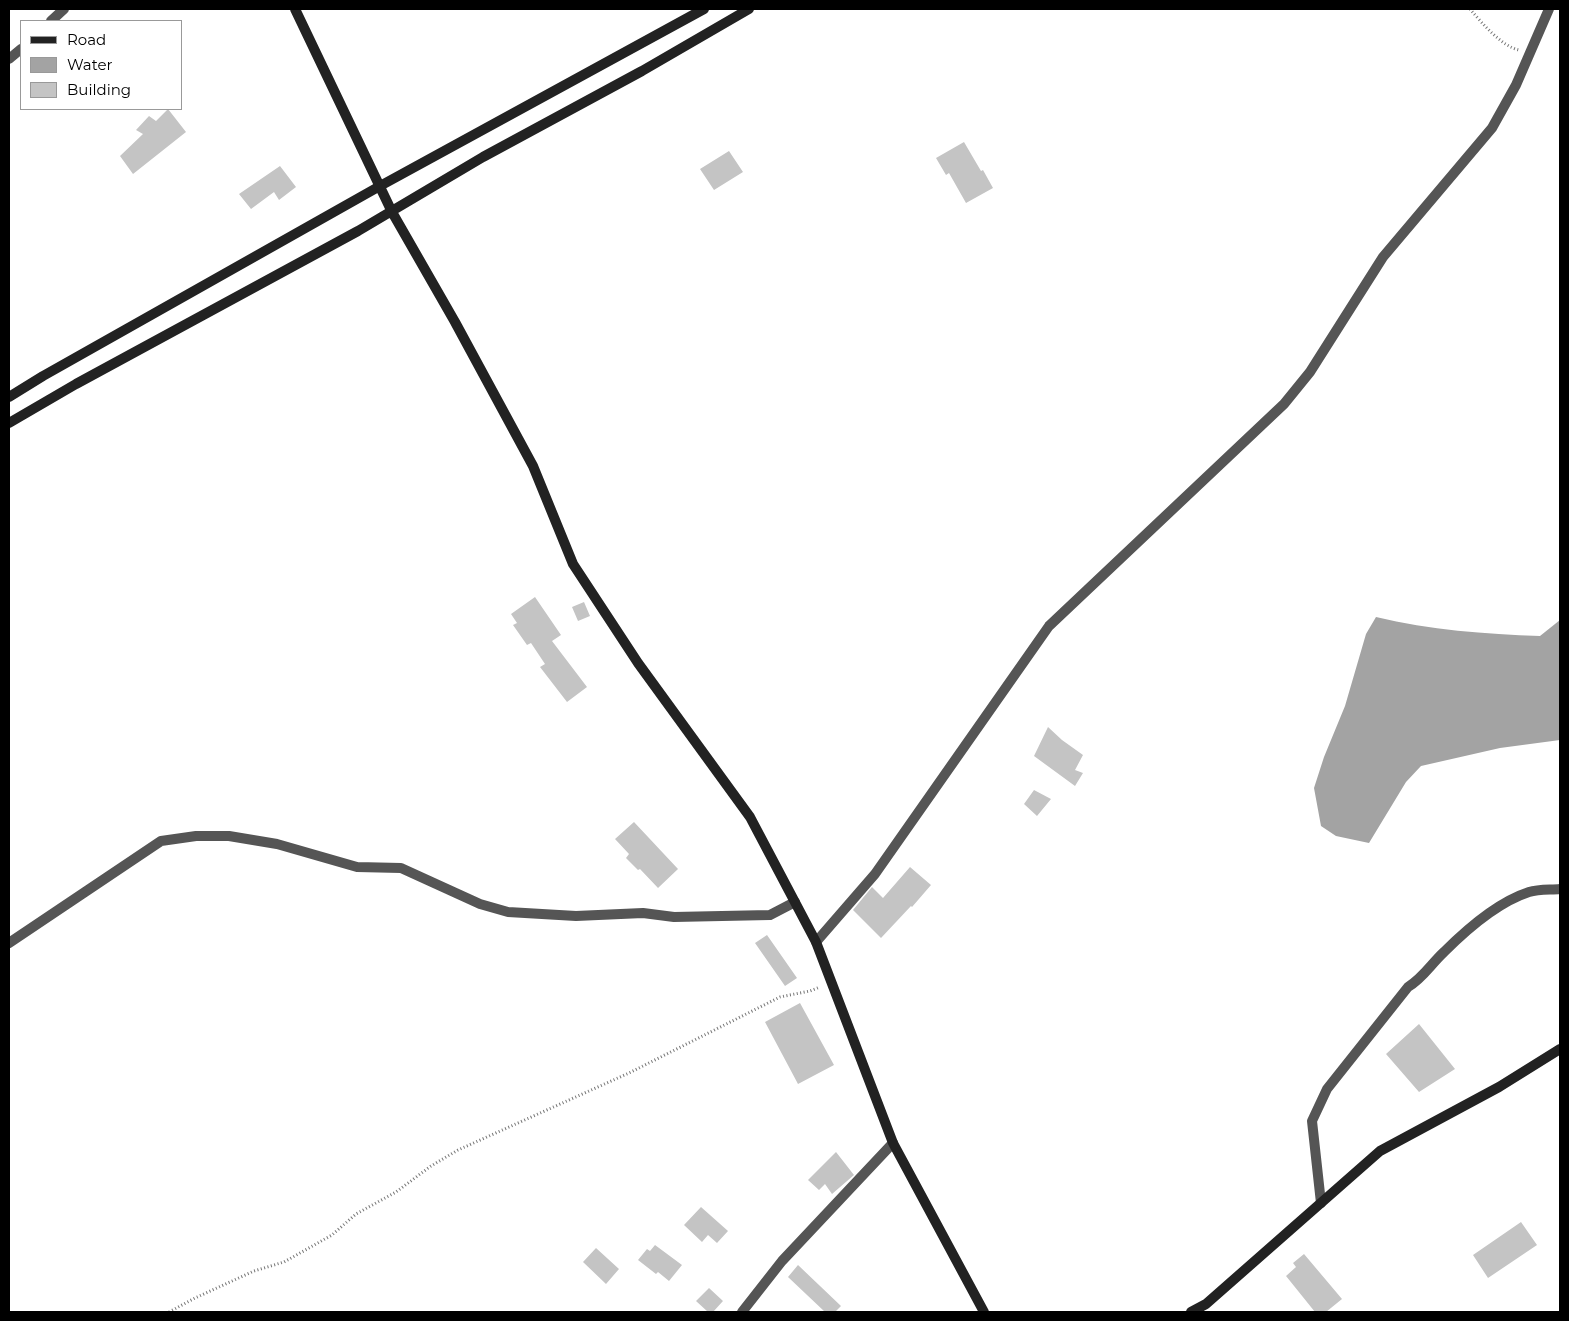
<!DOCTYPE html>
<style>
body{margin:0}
#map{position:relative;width:1569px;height:1321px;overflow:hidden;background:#fff;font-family:Montserrat,sans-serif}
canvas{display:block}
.frame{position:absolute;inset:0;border:10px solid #000;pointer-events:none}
.legend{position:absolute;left:20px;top:20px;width:162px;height:90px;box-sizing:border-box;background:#fff;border:1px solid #999;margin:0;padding:6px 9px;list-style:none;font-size:15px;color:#000}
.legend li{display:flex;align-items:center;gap:10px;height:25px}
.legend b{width:25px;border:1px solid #999}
</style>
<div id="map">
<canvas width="1569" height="1321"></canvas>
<div class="frame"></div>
<ul class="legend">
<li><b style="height:6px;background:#222"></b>Road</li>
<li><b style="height:14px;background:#a3a3a3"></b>Water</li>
<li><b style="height:14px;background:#c4c4c4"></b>Building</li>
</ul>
</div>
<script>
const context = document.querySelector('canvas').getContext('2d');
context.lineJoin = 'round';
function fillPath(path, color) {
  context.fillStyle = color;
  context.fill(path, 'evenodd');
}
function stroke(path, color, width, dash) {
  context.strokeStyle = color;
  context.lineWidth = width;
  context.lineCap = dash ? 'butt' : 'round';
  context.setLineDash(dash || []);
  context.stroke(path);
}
const water = new Path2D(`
 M1376 617C1430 630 1485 634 1540 636L1560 620V740L1500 748 1421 766 1406 782 1369 843 1336 836 1321 826 1314 788 1324 757 1345 706 1366 634Z`);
const building = new Path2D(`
 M168 109 186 132 133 174 120 156 143 134 136 130 149 116 156 121Z
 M964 142 981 171 983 170 993 188 966 203 949 173 946 175 936 158Z
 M729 151 743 172 714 190 700 169Z
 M280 166 296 187 279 200 274 192 251 209 239 194Z
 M535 597 561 635 552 641 587 687 567 702 540 667 545 664 531 643 527 645 513 625 517 623 511 614Z
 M584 602 590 616 578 621 572 607Z
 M1048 727 1062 740 1083 755 1075 770 1083 773 1075 786 1034 756Z
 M1034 790 1051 799 1037 816 1024 804Z
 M634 822 678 869 658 888 640 869 638 870 626 858 629 854 615 839Z
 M910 867 931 885 912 907 911 906 881 938 853 910 872 887 883 898Z
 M767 935 797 978 785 986 755 943Z
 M800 1003 834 1065 798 1084 765 1022Z
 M1419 1024 1455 1069 1419 1092 1386 1054Z
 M836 1152 854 1175 832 1194 825 1184 819 1190 808 1180Z
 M701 1207 728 1231 717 1243 708 1235 702 1242 684 1225Z
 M1521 1222 1537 1245 1488 1278 1473 1255Z
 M655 1245 682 1265 669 1281 658 1272 656 1274 638 1260 647 1249 650 1251Z
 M596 1248 619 1269 606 1284 583 1262Z
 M1304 1254 1342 1299 1326 1312H1315L1286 1276 1296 1267 1293 1263Z
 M798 1265 841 1306 835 1312H825L788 1277Z
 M709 1288 723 1301 713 1312H708L696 1301Z`);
const path = new Path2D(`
 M1470 9C1482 23 1501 46 1519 50
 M169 1312 195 1298 254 1271 284 1262 332 1235 356 1214 396 1192 431 1166 458 1150 629 1073 780 997 810 991 820 987`);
const street = new Path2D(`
 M51 21 64 9
 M9 59 21 49
 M816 942 875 874 1049 626 1284 404 1310 372 1383 257 1492 128 1516 85 1549 9
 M9 943 161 841 196 836H229L277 844 357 867 401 868 480 904 508 912 576 916 643 913 674 917 770 915 795 902
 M1321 1203 1312 1121 1327 1089 1408 987C1423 978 1431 964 1444 952 1467 929 1498 902 1529 892 1539 889 1551 890 1560 889
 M742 1312 782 1261 893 1143`);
const secondary = new Path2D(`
 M295 9 392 212 455 322 533 466 573 564 638 663 750 817 816 942 893 1143 984 1312
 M9 397 43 376 380 186 704 9
 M9 423 76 384 358 231 483 157 642 71 749 9
 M1191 1312 1206 1304 1380 1151 1499 1087 1560 1049`);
fillPath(water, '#a3a3a3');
fillPath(building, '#c4c4c4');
stroke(path, '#777', 3, [1, 2.5]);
stroke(street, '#555', 10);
stroke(secondary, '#222', 10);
</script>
